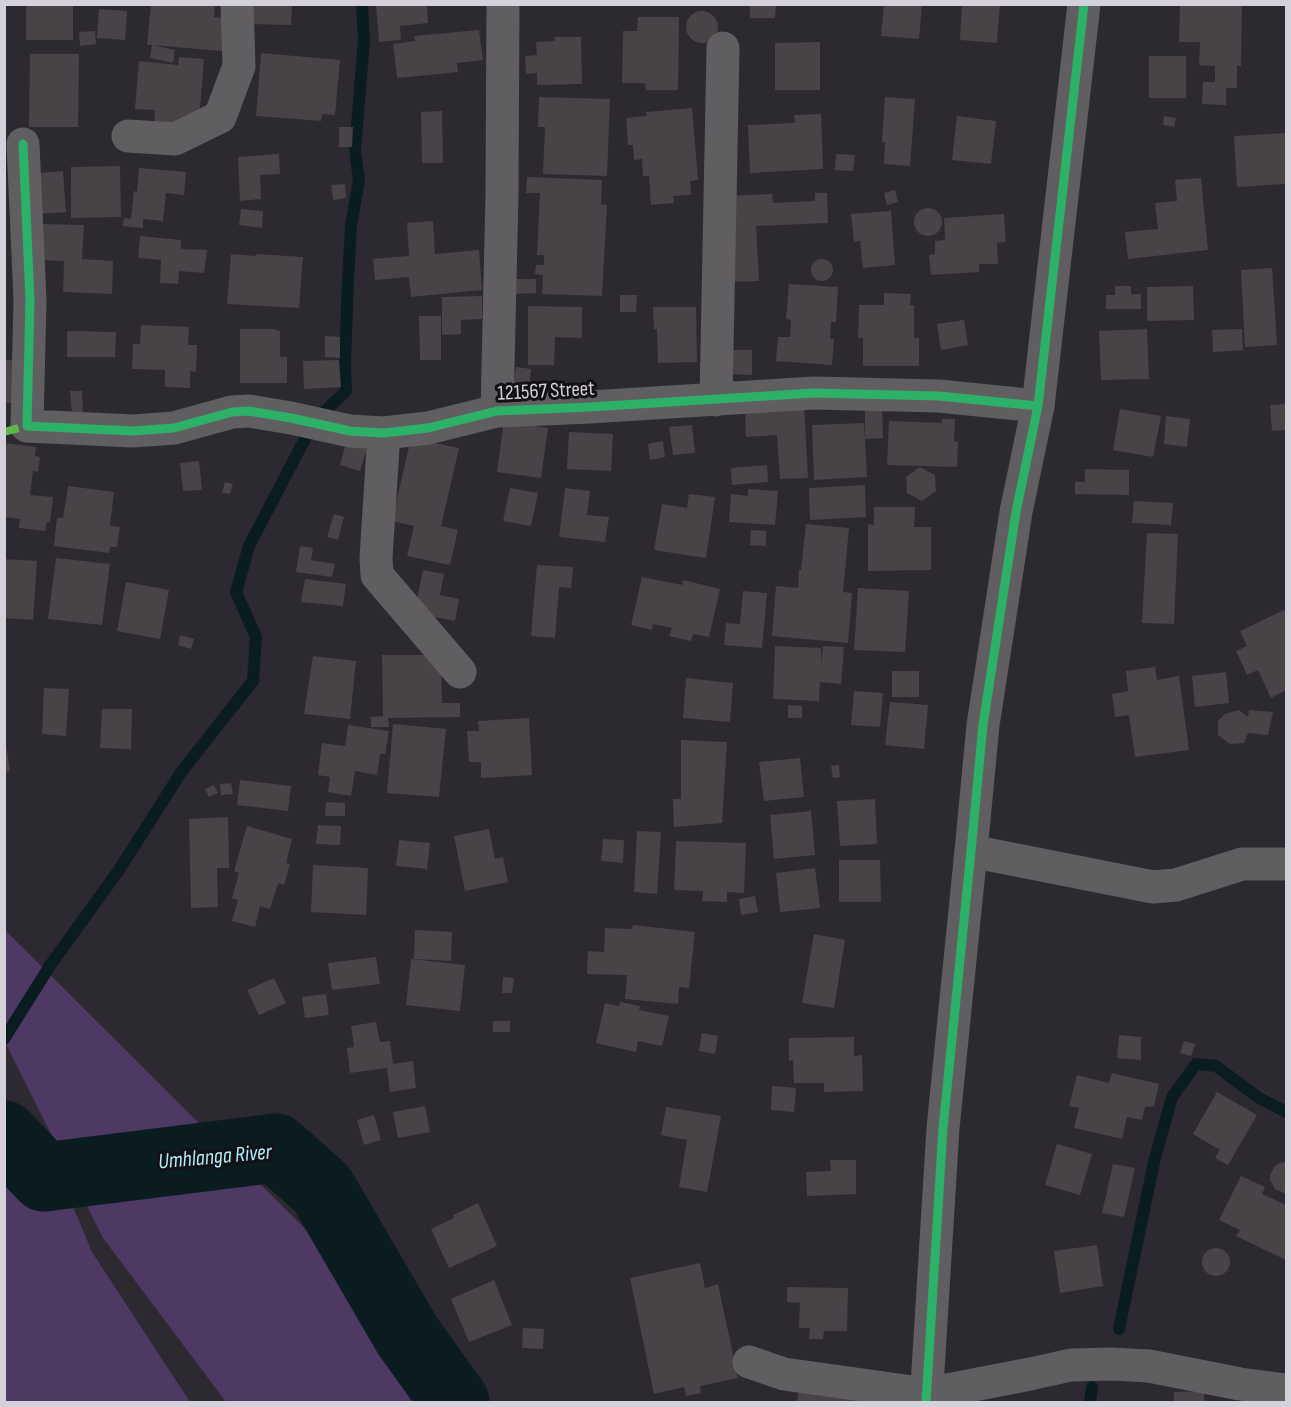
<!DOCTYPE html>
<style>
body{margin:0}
#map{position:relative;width:1291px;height:1407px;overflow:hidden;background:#2c2930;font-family:"Sofia Sans Condensed",sans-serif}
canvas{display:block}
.frame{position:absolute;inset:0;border:6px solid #d5d1da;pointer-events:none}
</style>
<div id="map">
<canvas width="1291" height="1407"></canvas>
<div class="frame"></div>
</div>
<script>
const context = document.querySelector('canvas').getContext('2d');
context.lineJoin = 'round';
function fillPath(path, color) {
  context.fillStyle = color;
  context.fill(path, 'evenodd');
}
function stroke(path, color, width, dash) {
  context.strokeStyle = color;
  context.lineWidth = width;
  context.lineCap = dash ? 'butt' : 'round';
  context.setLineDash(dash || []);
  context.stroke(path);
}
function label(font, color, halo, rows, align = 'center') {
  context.font = font + ' "Sofia Sans Condensed",sans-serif';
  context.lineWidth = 6;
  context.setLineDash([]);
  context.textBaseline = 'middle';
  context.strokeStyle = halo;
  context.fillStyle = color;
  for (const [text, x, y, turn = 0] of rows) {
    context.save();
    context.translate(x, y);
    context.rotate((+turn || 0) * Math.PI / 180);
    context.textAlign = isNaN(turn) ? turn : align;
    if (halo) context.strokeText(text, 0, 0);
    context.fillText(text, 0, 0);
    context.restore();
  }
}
const green = new Path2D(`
 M4 930H5L479 1402H226L103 1238 5 1042Z
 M5 1157 32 1190 69 1197 92 1252 190 1402H5Z`);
const stream = new Path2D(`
 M325 411 346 391 345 364 348 279 351 226 359 180 355 150 364 40 362 4
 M4 1039 51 964 119 870 182 771 253 681 256 637 236 592 249 546 308 433
 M1119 1329 1154 1162 1172 1097 1196 1064 1216 1066 1259 1098 1286 1112
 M1090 1402 1092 1387`);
const river = new Path2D(`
 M4 1135 44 1177 276 1148 322 1189 407 1335 455 1402`);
const building = new Path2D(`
 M26 4H73V40H26Z
 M151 4H215L214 17 234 19 232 52 152 45 175 50 173 63 150 58 152 45H147Z
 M249 4H292L291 25 249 24Z
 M384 4H427L428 23 400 26 401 40 379 42 376 5Z
 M750 4H776L775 18H750Z
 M884 4H922L919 39 881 36Z
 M962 4H1000L997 43 960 40Z
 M1180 4H1242L1241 66H1237V88H1226V105L1202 104 1203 82H1215V66L1199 65 1200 42H1179Z
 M99 9 127 11 125 40 97 38Z
 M686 27a16 16 0 1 1 32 0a16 16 0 1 1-32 0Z
 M638 17H679L678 90H646L645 83H622L623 31H637Z
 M479 30 483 60 457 63 458 72 397 78 393 44 415 41 414 36Z
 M95 31 96 44 80 46 79 32Z
 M555 37H581L582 84 537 85V73L526 74 525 56 537 55 536 42 555 41Z
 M820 42V90H775V43Z
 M261 53 340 60 335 115 322 114 321 121 256 116Z
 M30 54H79L78 127H29Z
 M1149 56H1186V98H1149Z
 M179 57 204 59 199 119 182 129 154 126 155 110 135 109 139 61 178 65Z
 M539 97 610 99 607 176 543 174 545 127H538Z
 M885 97 915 99 910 166 884 164 885 142H882Z
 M692 108 698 180 690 181 691 195 673 196 674 203 651 205 649 176H643L642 159 634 160 633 145H628L626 118 647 116 646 112Z
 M442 111 443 163H422L421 112Z
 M821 114 823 169 750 173 748 125 795 123 794 115Z
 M957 116 996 121 991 164 952 160Z
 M1164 116 1176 118 1174 127 1163 125Z
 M339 127H353L352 147H339Z
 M1286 133V184L1237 187 1234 136Z
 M279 154 280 174 260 175 261 199 240 201 238 157Z
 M836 154 855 155 853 171 835 170Z
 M120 166 121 217 71 218V167Z
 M139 168 186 172 184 195 166 193 163 221 143 219V228L123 226 124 218 131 219 134 191 137 192Z
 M63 171 66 212 39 214 37 173Z
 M527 177 602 180 601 204 607 205 602 296 542 294 543 275 535 274 536 265H544V255H537L540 193H526Z
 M1201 178 1208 250 1128 259 1125 232 1158 229 1155 203 1177 201 1175 180Z
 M345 184 346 198 333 200 331 185Z
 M895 190 898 202 887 205 884 193Z
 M815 193H827L828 223 756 226 759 281 727 282 723 196 772 194 773 203 815 201Z
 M914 222a14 14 0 1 1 28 0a14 14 0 1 1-28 0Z
 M241 209 263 211 262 228 239 225Z
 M891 211 895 265 863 268 860 241 854 242 851 214Z
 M1004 214 1006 242 997 243 998 264H979V272L931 275 929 255 935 254V241L945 240 944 218Z
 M433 221 435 254 479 250 482 290 411 297 409 277 375 280 373 259 409 256 407 223Z
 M40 224 84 225 82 259 113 261 112 294 63 292 64 261 39 260Z
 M140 236 181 240V249L207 250 204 273 179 271 178 284 160 283 161 260 138 258Z
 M231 254 256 256V254L303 257 299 308 227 304Z
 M811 270a11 11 0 1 1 22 0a11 11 0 1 1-22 0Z
 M1272 268 1277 345 1245 347 1241 270Z
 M515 279H536V293L515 294Z
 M789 284 838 287 836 322H831L830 339H834L832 365 776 361 778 337H790L791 320 786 319Z
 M1115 286H1131V294H1141V309H1106V295H1115Z
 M1193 286 1194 320 1147 321V287Z
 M884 293 911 294 910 305H914V338H919V366H863V338H858L859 305H884Z
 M620 295H637L636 312H620Z
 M482 296V319L461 320V334L442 335V297Z
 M528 306 582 307V338L555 337 554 365H528Z
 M653 307H696L697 362 658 363 657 329H654Z
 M419 316H441V360H420Z
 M964 320 968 345 941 350 937 324Z
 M141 325 189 327 188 345H197L196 372 190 371V388L165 387V370L132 369 133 344H140Z
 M240 329H274L280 331V357H287V383H240Z
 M1147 329 1149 379 1101 380 1099 331Z
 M1242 329 1243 350 1213 352 1212 330Z
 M67 331 116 332 115 357H67Z
 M325 336 340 337V358L325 357Z
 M732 350H752V375L732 374Z
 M5 360H14V403H5Z
 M339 360 341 387 304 389 303 361Z
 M516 367 531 369 529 389 513 387Z
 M70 391H82L83 413H72Z
 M882 404 883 438 865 439V405Z
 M1286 404V430L1272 431 1270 405Z
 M804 405 808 478 780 479 777 435 746 437 745 408Z
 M1120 409 1161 416 1153 457 1113 450Z
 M1166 416 1190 419 1187 447 1164 444Z
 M942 419H955L954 441 958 442 957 467 887 465 889 421 942 423Z
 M504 421 548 428 541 478 497 472Z
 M864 423 867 477 814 480 812 425Z
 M692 425 695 453 673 455 669 427Z
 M569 432 613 434 611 471 567 469Z
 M411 438 459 448 441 526 458 530 450 565 407 556 414 526 392 521Z
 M663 441 665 457 650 460 648 444Z
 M4 443 36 447 35 456 40 457 38 472 33 471 30 495 53 497 50 522H47L45 531 19 528 20 519 4 517Z
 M346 443 367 449 360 471 340 465Z
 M199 461 202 490 183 491 180 463Z
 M767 465 768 482 732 485 731 468Z
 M920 467 935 475 936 491 922 501 907 493 906 477Z
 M1085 469 1129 470V495L1075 494V482H1085Z
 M225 482 233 484 230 494 222 493Z
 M865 485 866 517 810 520 809 488Z
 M68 486 114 492 110 526 120 527 117 547H110L109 553 54 546 57 518H63Z
 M510 488 538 493 531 526 503 521Z
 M565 488 590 491 587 515 609 517 605 542 559 537Z
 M748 489 778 491 775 525 729 522 731 494 748 496Z
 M689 494 715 497 706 558 654 550 662 504 687 508Z
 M1134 501 1173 503 1171 525 1132 523Z
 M874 507H915L914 527H931V570L868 571V524L874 525Z
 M334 514 344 517 338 540 327 537Z
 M806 524 849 528 843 592 852 593 848 643 772 636 776 586 798 588 799 570H801Z
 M751 530 766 531V546L750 545Z
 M1147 533 1178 534 1174 624 1142 623Z
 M300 546 313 548 311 560 335 564 332 577 296 572Z
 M56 558 110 564 102 625 48 619Z
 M4 559 37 561 33 620 4 618Z
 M537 565 573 567 571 588 559 587 555 638 531 636Z
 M423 570 444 574 440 595 459 599 455 621 414 613Z
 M642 577 682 585 683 580 720 589 709 637 693 634 691 641 669 636 672 628 653 624 652 630 631 625Z
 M305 579 346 584 343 606 301 602Z
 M126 582 169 590 160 639 117 631Z
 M858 588 909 591 905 652 854 650Z
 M743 591 767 593 762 648 724 645 726 623 740 624Z
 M1284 610 1286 615V690L1271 698 1258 670 1247 675 1236 651 1247 646 1240 631Z
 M180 635 194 639 191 649 178 645Z
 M775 646 821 648V665L823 646 844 647 841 684 820 682 819 701 773 699Z
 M382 655H441L442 703H460V717L388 718 389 727H371V717L383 716Z
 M313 656 356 661 350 719 304 714Z
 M1155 667 1157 680 1179 676 1189 750 1135 757 1129 715 1115 717 1112 694 1128 691 1126 671Z
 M892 671H919V697H892Z
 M1226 672 1229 703 1195 707 1192 676Z
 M686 678 733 683 730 722 683 718Z
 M44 688 69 689 66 736 42 734Z
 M854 691 883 693 880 727 851 725Z
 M890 702 928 705 924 749 885 745Z
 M788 705 802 706V718H788Z
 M102 709H132L131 749 100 748Z
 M1239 710 1248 717 1249 710 1273 712 1268 735 1248 733 1244 743 1230 744 1218 735V721L1225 714Z
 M529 718 532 775 481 778V762H469L467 731H479L478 721Z
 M393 724 446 729 439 797 387 793Z
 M348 725 389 731 385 754H380L377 775 355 771 351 796 328 792 330 777 318 775 322 743 345 746Z
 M681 740 727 742 722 823 674 827 673 799H681Z
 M6 744 10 771 4 772V745Z
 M800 758 804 797 764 801 759 762Z
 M839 765 840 777 833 778 831 766Z
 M240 780 291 786 288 811 237 805Z
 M231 783 233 794 221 795 220 784Z
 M214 785 218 793 209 797 205 789Z
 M875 799 877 844 840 846 837 801Z
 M326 802 345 803V816H325Z
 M811 811 815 855 774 859 770 815Z
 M228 817 229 868H217L218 907 191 908 189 819Z
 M318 825 341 826 340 845 316 844Z
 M247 826 292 839 286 863 290 864 284 885 278 883 270 909 260 906 255 927 232 921 238 900 232 898 239 873 234 871Z
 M489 829 495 859 503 857 508 882 465 891 454 836Z
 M637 831 661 832 657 894 634 892Z
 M603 839 624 840 623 863 601 861Z
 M399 840 430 843 427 869 396 866Z
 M676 841 746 843 744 893 727 892V902L702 901 703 891 674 890Z
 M839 860H880L881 902H839Z
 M313 865 368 868 366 915 311 912Z
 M815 868 820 908 780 912 776 873Z
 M755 896 758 912 741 915 739 899Z
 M633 925 695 932 689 988 679 987 678 1004 625 999 627 975 587 974 588 951 604 952 605 928 632 929Z
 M415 930 452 932 451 961 414 959Z
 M814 934 845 940 834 1008 802 1003Z
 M376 957 380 984 332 990 328 963Z
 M411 959 465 965 460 1011 406 1005Z
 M503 977 514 978 512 993H502Z
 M274 978 286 1003 259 1015 247 990Z
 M326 994 329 1015 305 1018 302 997Z
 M620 1002 640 1006 639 1010 669 1016 662 1046 638 1041 636 1052 596 1043 605 1003 619 1006Z
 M493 1021H510V1032H493Z
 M376 1022 380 1042 390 1041 393 1064 413 1061 416 1088 390 1092 387 1068 350 1073 347 1048 354 1047 351 1026Z
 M702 1033 718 1036 715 1054 699 1051Z
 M1119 1035 1141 1037V1060L1117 1058Z
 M854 1037V1056L862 1055 863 1091 824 1092V1083H794L793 1060 789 1061V1038Z
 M1184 1041 1195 1044 1191 1056 1180 1053Z
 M1112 1073 1159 1084 1154 1106 1145 1107 1142 1120 1127 1117 1122 1139 1074 1128 1079 1108 1069 1106 1077 1075 1109 1083Z
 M772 1086 796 1088 794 1112 771 1110Z
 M1217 1092 1257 1115 1228 1165 1215 1158 1220 1150 1193 1134Z
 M425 1106 430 1132 398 1138 393 1112Z
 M666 1107 721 1116 707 1192 679 1187 687 1140 661 1135Z
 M374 1115 381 1140 364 1145 357 1120Z
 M1057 1144 1092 1154 1080 1195 1045 1185Z
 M830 1160H856V1194L807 1196 806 1172 831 1171Z
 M1286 1162V1193H1284L1275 1189 1270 1180V1175L1275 1166 1279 1163Z
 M1113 1164 1135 1168 1124 1217 1102 1213Z
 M1241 1176 1265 1187 1262 1194 1286 1205V1260L1236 1236 1240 1230 1219 1220Z
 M478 1203 497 1246 449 1268 431 1229 454 1218 453 1215Z
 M1097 1245 1103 1286 1060 1293 1054 1251Z
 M1202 1262a14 14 0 1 1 28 0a14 14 0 1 1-28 0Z
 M700 1263 705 1288 718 1284 738 1378 700 1386 701 1393 686 1396 684 1387 654 1394 630 1278Z
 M494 1280 512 1325 469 1342 451 1299Z
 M787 1287 848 1288 847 1331H824L823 1339H809L810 1328H799L800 1303 787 1302Z
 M523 1328 544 1329 543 1349 522 1348Z
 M1204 1391V1400L1209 1402H1174V1392Z
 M798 1392 879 1402H797Z`);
const minor = new Path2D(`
 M128 136 175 139 220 117 239 66 237 4
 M23 144 30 300 27 426 133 431 174 428 232 412 249 411 291 418 350 431 384 433 428 428 497 411 590 407 814 393 939 396 1038 406
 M716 400 723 48
 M497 411 502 195 503 4
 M384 433 376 558 377 575 460 672
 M971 851 1153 887 1176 885 1242 864H1286
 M749 1362 784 1374 927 1394 1030 1374 1071 1365 1111 1364 1149 1366 1240 1384 1286 1390`);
const tertiary = new Path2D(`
 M926 1402 943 1128 971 851 983 725 1016 512 1038 406 1084 4`);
const quiet = new Path2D(`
 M4 432 27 426`);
const cycleway = new Path2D(`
 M23 144 30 300 27 426 133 431 174 428 232 412 249 411 291 418 350 431 384 433 428 428 497 411 590 407 814 393 939 396 1038 406
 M926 1402 943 1128 971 851 983 725 1016 512 1038 406 1084 4`);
const streetNames = [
 ["121567 Street",546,392,-3]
];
const waterNames = [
 ["Umhlanga River",215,1158,-5]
];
fillPath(green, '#4e3965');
stroke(stream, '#0b1c20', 12);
stroke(river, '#0b1c20', 69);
fillPath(building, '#484346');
stroke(minor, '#605e60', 33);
stroke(tertiary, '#605e60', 33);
stroke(quiet, '#58b947', 8, [15, 8]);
stroke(cycleway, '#2db169', 9);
label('21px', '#d5d1da', '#131016', streetNames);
label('italic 22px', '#b0edf8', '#131016', waterNames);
</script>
